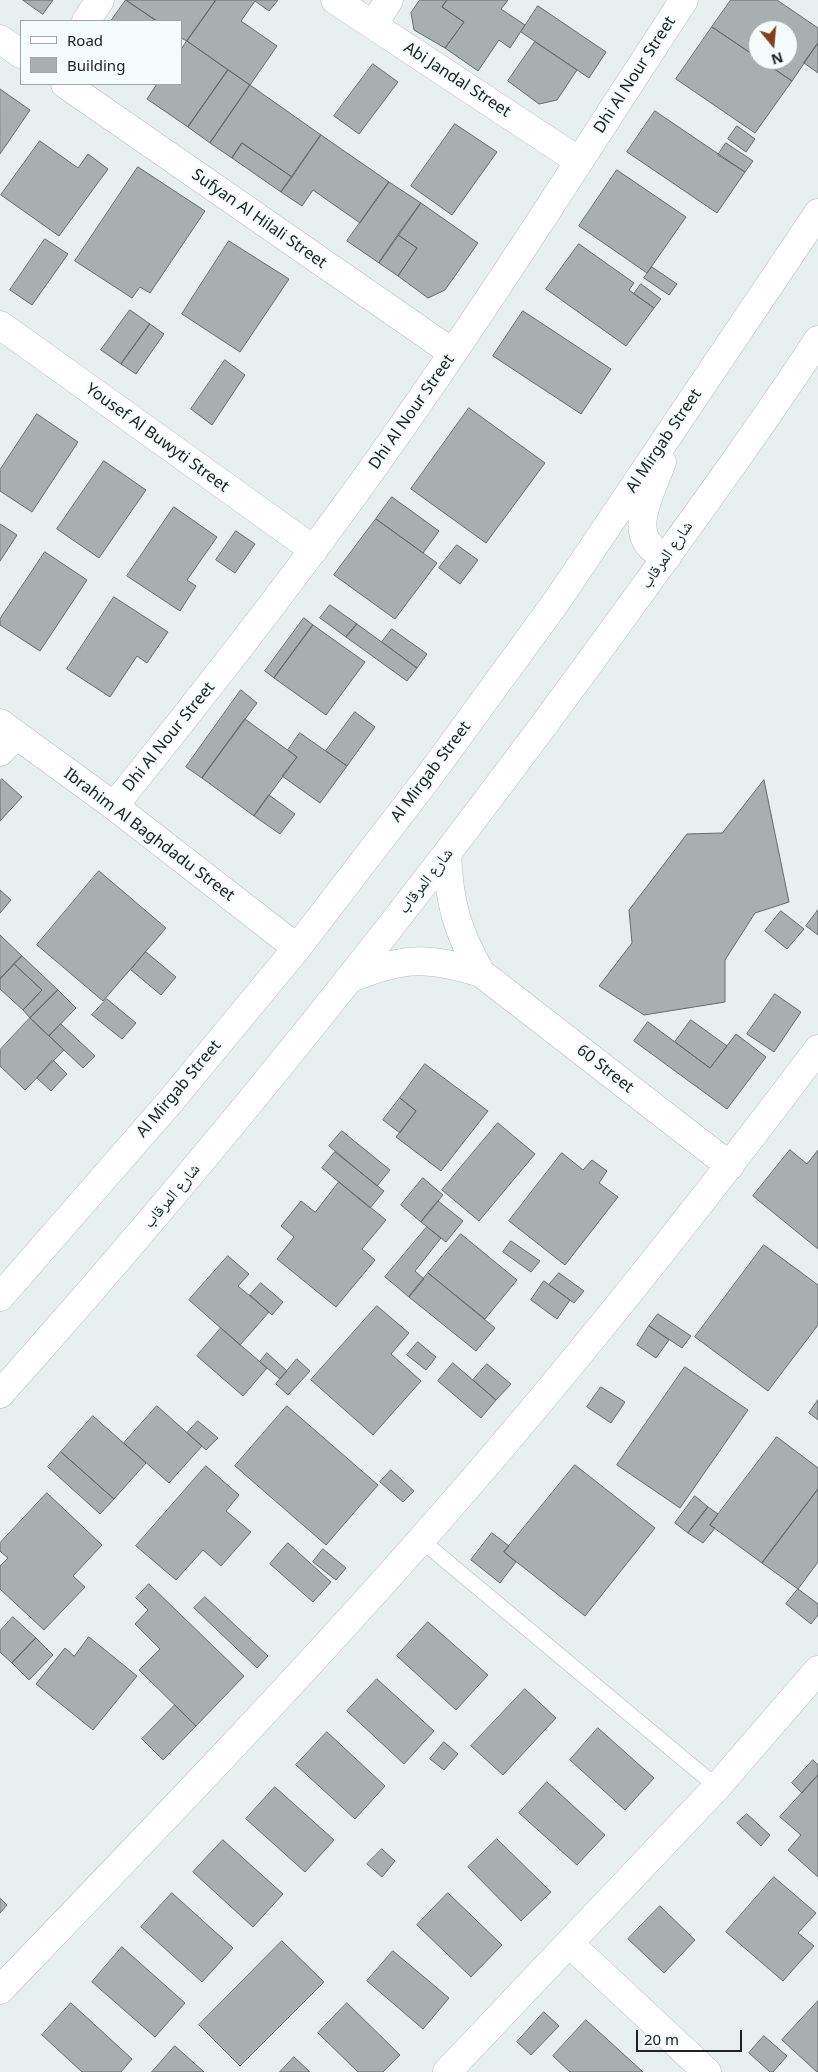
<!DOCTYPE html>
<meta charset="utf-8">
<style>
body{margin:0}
#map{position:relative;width:818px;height:2072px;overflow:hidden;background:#e7efef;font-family:"Noto Sans",sans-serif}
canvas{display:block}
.legend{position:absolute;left:20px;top:20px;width:162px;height:65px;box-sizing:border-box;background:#f4fdfc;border:1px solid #9fa5a5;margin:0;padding:6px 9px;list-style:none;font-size:15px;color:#202222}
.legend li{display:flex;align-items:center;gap:10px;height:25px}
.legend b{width:25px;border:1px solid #9fa5a5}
.north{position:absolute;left:748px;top:20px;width:50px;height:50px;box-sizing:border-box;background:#f4fdfc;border:1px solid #9fa5a5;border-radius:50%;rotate:163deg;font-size:14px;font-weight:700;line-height:20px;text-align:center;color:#202222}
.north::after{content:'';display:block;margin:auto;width:18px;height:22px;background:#863e1e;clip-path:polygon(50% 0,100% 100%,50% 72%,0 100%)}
.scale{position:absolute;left:636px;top:2030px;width:106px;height:22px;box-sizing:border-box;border:2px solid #202222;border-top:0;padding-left:6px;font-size:15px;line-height:18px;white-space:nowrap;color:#202222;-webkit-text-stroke:4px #f4fdfc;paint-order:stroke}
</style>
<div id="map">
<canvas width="818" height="2072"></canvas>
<ul class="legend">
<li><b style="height:6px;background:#fff"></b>Road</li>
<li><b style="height:14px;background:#a8afaf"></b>Building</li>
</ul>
<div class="north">N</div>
<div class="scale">20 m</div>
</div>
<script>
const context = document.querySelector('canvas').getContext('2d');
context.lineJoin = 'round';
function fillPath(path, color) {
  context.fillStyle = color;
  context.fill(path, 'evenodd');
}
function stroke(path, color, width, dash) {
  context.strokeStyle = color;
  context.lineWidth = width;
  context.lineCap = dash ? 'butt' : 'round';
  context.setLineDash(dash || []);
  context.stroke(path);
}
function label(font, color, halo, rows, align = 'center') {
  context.font = font + ' "Noto Sans","Noto Naskh Arabic",sans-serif';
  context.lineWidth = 4;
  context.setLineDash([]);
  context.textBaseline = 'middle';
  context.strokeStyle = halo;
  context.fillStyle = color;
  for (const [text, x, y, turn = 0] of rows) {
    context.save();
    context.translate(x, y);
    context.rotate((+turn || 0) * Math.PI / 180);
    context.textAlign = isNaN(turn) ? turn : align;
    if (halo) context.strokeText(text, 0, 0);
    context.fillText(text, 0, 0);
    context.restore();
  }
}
const building = new Path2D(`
 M23 0H53L43 14Z
 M126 0H216L187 41 181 38V21H157Z
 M126 0 157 21H111Z
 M216 0H278L269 11 255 1 241 21 277 46 250 85 187 41Z
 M420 0H447L442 7 464 22 445 48 414 30 411 13Z
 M447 0H508L501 9 525 25 510 48 499 40 478 71 445 48 464 22 442 7Z
 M731 0H777L818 28V43L792 81 761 60H788V30H758V58L712 27Z
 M538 6 606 52 589 78 521 32Z
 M712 27 758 58V60H761L792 81 755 133 676 79Z
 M187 41 228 70 188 127 147 99 157 84H181V50Z
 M535 42 577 70 557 100 539 104 508 81Z
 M818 43V73L804 63Z
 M373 64 398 82 359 134 334 116Z
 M228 70 250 85 210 143 188 127Z
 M250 85 321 135 292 177 242 143 232 158 210 143Z
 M0 89 30 110 0 154Z
 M655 111 745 172 717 213 627 152Z
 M455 124 497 152 452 215 411 186Z
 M737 126 755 139 746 152 728 139Z
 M321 135 389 182 360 223 313 190 302 206 281 192Z
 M40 141 78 168 88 154 108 169 59 236 1 195Z
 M242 143 292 177 281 192 232 158Z
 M726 143 753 161 745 172 718 155Z
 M138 167 205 211 150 293 140 287 132 298 75 261Z
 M617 170 686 217 647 273 579 226Z
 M389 182 421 203 379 263 347 241Z
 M421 203 478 243 445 290 428 298 398 276 417 248 398 235Z
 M398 235 417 248 398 276 379 263Z
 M45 239 68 254 32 305 10 290Z
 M229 241 289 279 240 352 182 314Z
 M579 244 634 283 629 290 654 308 626 346 546 289Z
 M652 267 677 284 669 295 644 278Z
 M641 284 661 299 654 308 634 294Z
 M130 310 150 324 121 364 101 350Z
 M523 311 611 369 581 414 493 356Z
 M150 324 164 334 136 374 121 364Z
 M225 360 245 375 212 425 191 409Z
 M469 408 545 463 486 543 411 489Z
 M37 414 78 442 32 512 0 491V470Z
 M104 461 146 490 99 558 57 529Z
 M392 497 439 531 423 553 376 519Z
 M174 507 217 537 187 580 196 586 180 611 127 576Z
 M376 519 437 563 395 619 334 575Z
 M0 524 17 535 0 561Z
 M236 531 255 544 235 573 216 560Z
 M457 545 478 560 460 584 439 568Z
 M45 552 87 580 40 651 0 625V619Z
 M114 597 168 632 147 663 137 656 110 697 67 669Z
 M330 605 357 624 346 637 320 618Z
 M304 618 313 625 274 678 265 671Z
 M357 624 417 668 407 681 346 637Z
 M313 625 365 662 326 715 274 678Z
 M392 629 427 654 417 668 382 642Z
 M241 690 257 703 202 778 186 767Z
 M355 712 375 727 347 766 326 751Z
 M245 719 297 757 254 816 202 778Z
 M300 733 347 766 320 803 282 776 297 757 288 750Z
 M2 779 22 797 0 821V781Z
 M764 780 789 902 755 913 725 960V1002L644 1015 599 986 632 943 629 910 687 834 722 833Z
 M269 795 295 814 280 834 254 816Z
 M99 871 166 928 103 1001 37 945Z
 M0 890 11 900 0 913Z
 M818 910V935L806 926Z
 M781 911 804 929 787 949 765 931Z
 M0 935 22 956 0 979Z
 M146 952 176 977 161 995 131 970Z
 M22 956 58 990 30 1018 23 1010 42 990 14 964Z
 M14 964 42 990 23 1010 0 989V979Z
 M58 990 76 1008 49 1036 30 1018Z
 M775 994 801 1012 774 1052 747 1034Z
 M107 999 136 1023 122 1039 92 1015Z
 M30 1018 64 1050 25 1090 0 1066V1050Z
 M691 1020 727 1046 710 1068 675 1042Z
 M648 1022 710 1068 736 1034 766 1057 727 1109 634 1041Z
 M61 1024 95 1056 83 1068 49 1036Z
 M53 1060 67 1074 51 1091 37 1078Z
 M425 1064 488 1111 441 1171 396 1137 416 1111 400 1098Z
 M400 1098 416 1111 400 1133 383 1120Z
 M498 1123 535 1154 479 1221 442 1190Z
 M342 1131 390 1170 377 1186 329 1146Z
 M790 1150 807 1164 818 1150V1249L753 1196Z
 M335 1152 384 1191 370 1208 322 1168Z
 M562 1153 583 1170 592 1160 607 1171 599 1183 618 1197 565 1265 509 1221Z
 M423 1178 443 1195 421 1222 401 1205Z
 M339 1182 386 1220 362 1249 375 1260 336 1307 277 1259 294 1237 281 1226 301 1201 315 1212Z
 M438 1201 463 1221 446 1242 421 1222Z
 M427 1227 441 1238 415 1271 424 1279 409 1297 385 1277Z
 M461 1234 517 1280 485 1319 428 1273Z
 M511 1241 540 1261 531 1272 503 1252Z
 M764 1245 818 1285V1325L768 1391 695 1337Z
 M228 1256 249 1274 238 1286 269 1312 240 1345 189 1300Z
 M428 1273 495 1328 476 1351 409 1297Z
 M559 1273 584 1291 574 1303 549 1285Z
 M544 1281 570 1300 557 1319 531 1300Z
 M261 1283 283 1302 272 1315 250 1295Z
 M377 1306 409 1333 391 1354 421 1381 373 1435 311 1380Z
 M658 1314 691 1336 682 1348 649 1326Z
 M649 1326 669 1340 656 1358 637 1345Z
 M221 1328 267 1368 243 1396 197 1356Z
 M418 1342 436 1357 426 1370 407 1355Z
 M267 1353 287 1371 280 1379 260 1362Z
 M297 1359 310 1371 288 1395 276 1384Z
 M453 1363 496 1400 481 1418 438 1381Z
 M487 1364 511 1384 496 1400 473 1380Z
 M685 1367 748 1410 680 1508 617 1465Z
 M601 1387 625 1402 611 1423 587 1407Z
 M818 1400V1420L809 1413Z
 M157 1406 202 1446 169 1483 124 1443Z
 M287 1406 378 1485 326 1545 235 1466Z
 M93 1416 146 1463 114 1499 61 1452Z
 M198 1421 218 1438 206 1450 187 1433Z
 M777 1437 818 1468V1489L762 1563 710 1525Z
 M61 1452 114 1499 100 1514 48 1467Z
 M575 1465 655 1528 585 1616 504 1552Z
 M206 1466 239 1495 226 1511 251 1532 221 1566 203 1550 176 1580 136 1546Z
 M391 1470 414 1491 403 1502 380 1482Z
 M818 1489V1562L798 1589 762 1563Z
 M47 1493 102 1545 73 1576 85 1587 44 1630 0 1589V1566L8 1558 0 1551V1543Z
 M695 1496 708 1507 688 1533 675 1523Z
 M708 1507 718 1514 710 1525 715 1528 703 1543 688 1533Z
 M492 1533 509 1546 504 1552 516 1562 500 1583 471 1560Z
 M288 1543 331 1582 313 1602 270 1564Z
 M323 1549 346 1568 336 1580 313 1562Z
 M149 1584 244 1676 196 1726 139 1670 160 1649 135 1624 148 1610 136 1598Z
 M798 1589 818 1604V1615L811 1624 786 1604Z
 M205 1597 268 1656 257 1668 194 1608Z
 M13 1617 36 1638 12 1663 0 1652V1631Z
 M428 1622 488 1675 456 1710 397 1656Z
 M89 1637 137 1676 93 1730 36 1684 65 1648 74 1656Z
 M36 1638 53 1655 29 1680 12 1663Z
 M377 1679 434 1731 404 1764 347 1711Z
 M525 1689 556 1718 503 1775 471 1746Z
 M175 1705 196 1726 163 1760 142 1739Z
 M598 1728 654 1778 625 1810 570 1760Z
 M327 1732 385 1786 355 1819 296 1765Z
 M444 1742 458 1754 444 1770 430 1759Z
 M813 1760 818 1765V1775L802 1793 792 1783Z
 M818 1775V1877L788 1850 801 1835 780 1817Z
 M547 1782 605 1835 577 1865 519 1813Z
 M275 1787 334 1840 305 1872 246 1819Z
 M747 1814 770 1835 761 1846 737 1823Z
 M497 1839 551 1892 521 1921 468 1867Z
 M223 1840 283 1894 253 1927 193 1872Z
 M382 1849 395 1861 382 1877 367 1864Z
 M774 1877 816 1913 798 1933 814 1946 783 1981 726 1932Z
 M172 1893 233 1948 202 1982 141 1927Z
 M448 1893 502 1945 471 1977 417 1925Z
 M0 1898 7 1905 0 1913Z
 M660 1906 695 1940 664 1973 628 1939Z
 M282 1941 324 1982 240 2066 199 2025Z
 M122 1947 185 2003 155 2037 92 1982Z
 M393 1951 449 1998 423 2029 367 1981Z
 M818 2001V2072H817L782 2040Z
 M71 2003 132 2059 121 2072H82L42 2035Z
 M347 2003 400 2055 383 2072H358L318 2033Z
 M544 2012 559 2026 531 2055 517 2042Z
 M586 2020 643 2072H570L553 2056Z
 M764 2036 787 2056 773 2072H770L749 2053Z
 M175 2046 204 2072H152Z
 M294 2057 310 2072H280Z`);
const lane = new Path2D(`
 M421 1540 717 1787`);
const street = new Path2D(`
 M335 0 579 161
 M86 21 100 0
 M373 25 389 0
 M0 39 21 54
 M65 84 453 353
 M0 325 314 550
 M0 723 114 806 297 948
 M0 752 16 735
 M114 806C207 690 299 573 385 451 489 304 585 151 684 0
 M447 854C449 902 457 931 481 973
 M349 979C403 957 426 956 481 973L730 1166
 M570 1944 707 2072
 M0 1990C142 1842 284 1695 420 1541 560 1383 691 1218 818 1049
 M447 2072 717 1787 818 1670`);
const secondary = new Path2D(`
 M662 462C650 495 622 539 667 557
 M0 1297 169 1103 297 948 430 775 559 598 818 213
 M0 1394C219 1149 424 892 617 625 685 531 754 437 818 340`);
const streetNames = [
 ["Dhi Al Nour Street",635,75,-57],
 ["Abi Jandal Street",457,80,33],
 ["Sufyan Al Hilali Street",259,219,35],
 ["Dhi Al Nour Street",412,412,-55],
 ["Yousef Al Buwyti Street",157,438,36],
 ["Al Mirgab Street",664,441,-56],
 ["شارع المرقاب",667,555,-55],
 ["Dhi Al Nour Street",169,737,-51],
 ["Al Mirgab Street",431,772,-53],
 ["Ibrahim Al Baghdadu Street",149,835,37],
 ["شارع المرقاب",426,881,-52],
 ["60 Street",605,1069,38],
 ["Al Mirgab Street",179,1089,-50],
 ["شارع المرقاب",172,1196,-50]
];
fillPath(building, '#a8afaf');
stroke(building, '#646b6a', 1);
stroke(lane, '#b6bdbd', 16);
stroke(street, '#b6bdbd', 29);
stroke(secondary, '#b6bdbd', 29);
stroke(lane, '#fff', 15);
stroke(street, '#fff', 28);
stroke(secondary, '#fff', 28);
label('16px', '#202222', '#f4fdfc', streetNames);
</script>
